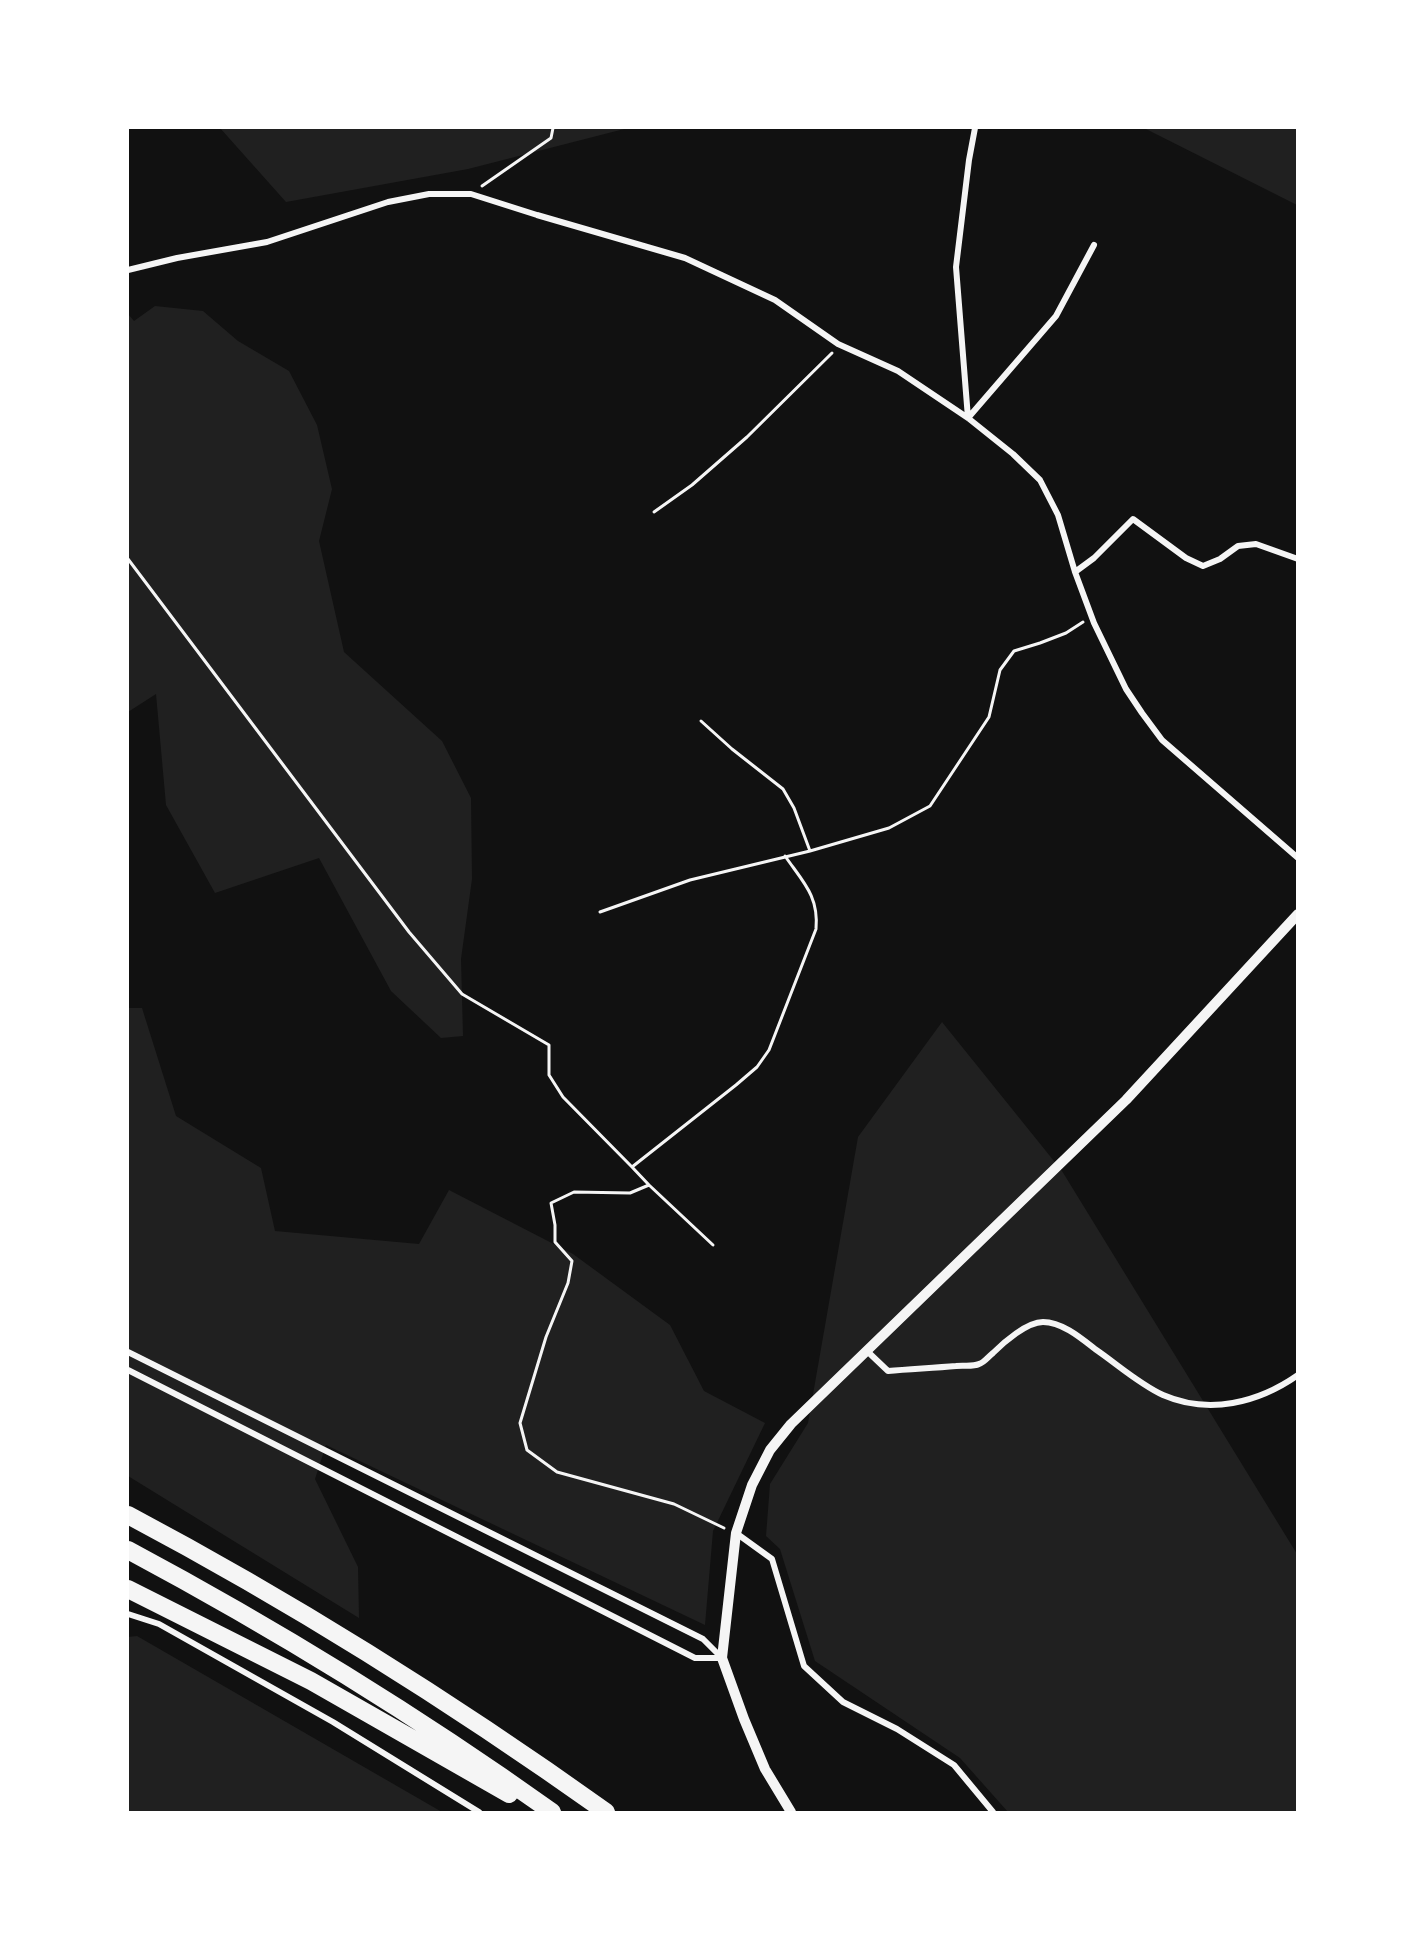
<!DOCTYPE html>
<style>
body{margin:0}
#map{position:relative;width:1425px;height:1940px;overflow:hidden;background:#111;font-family:"Sofia Sans Condensed",sans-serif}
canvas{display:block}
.frame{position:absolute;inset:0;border:129px solid #fff;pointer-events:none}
</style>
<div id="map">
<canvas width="1425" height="1940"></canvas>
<div class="frame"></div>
</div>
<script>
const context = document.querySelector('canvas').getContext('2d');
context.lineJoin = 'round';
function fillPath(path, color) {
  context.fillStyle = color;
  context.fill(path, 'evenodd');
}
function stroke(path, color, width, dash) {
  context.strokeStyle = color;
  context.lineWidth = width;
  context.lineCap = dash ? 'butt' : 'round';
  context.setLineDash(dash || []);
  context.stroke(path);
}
const green = new Path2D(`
 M220 128H628L468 169 286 202Z
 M1144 128H1297V205Z
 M155 306 203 311 238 341 289 371 317 425 332 489 319 541 344 652 442 741 471 798 472 879 461 959 463 1036 441 1038 391 991 319 858 215 893 166 805 156 694 128 712V314L134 321Z
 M128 1008H142L176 1116 261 1168 275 1231 419 1244 449 1190 573 1254 670 1325 704 1391 765 1423 713 1531 705 1625 326 1445 315 1479 358 1567 359 1618 128 1476Z
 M942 1022 1062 1171 1297 1554V1812H1008L960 1758 815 1661 780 1549 766 1536 770 1484 808 1423 858 1137Z
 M137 1636 442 1812H128V1637Z`);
const path = new Path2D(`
 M482 186 551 138 553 128
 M654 512 692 485 747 437 832 353
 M128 559 409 932 462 994 549 1045V1075L563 1097 632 1167
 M701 721 732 749 783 789 794 808 810 851
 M600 912 690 880 810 851 889 828 930 806 989 717 1000 670 1014 651 1040 643 1066 633 1083 622
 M649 1185 630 1193 574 1192 551 1203 555 1225V1242L572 1261 568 1283 546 1337 520 1423 527 1450 557 1472 674 1504 724 1528
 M713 1245 649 1185 632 1167 736 1085 757 1067 769 1050 816 929C819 896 803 882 785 856`);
const minor = new Path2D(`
 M128 270 177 258 267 242 388 202 429 194H471L537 215 685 258 775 300 838 344 898 371 968 418 1013 454 1040 480 1058 515 1075 572 1094 623 1126 689 1142 713 1162 740 1298 858
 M968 418 956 267 969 160 975 128
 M968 418 1056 316 1094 245
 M1075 572 1094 558 1133 519 1186 558 1203 566 1220 559 1238 546 1256 544 1298 559
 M867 1351 888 1371C911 1369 933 1368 956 1366 963 1365 973 1367 979 1364 984 1363 989 1356 993 1353 1004 1342 1027 1322 1043 1322 1062 1322 1081 1338 1095 1349 1117 1364 1139 1384 1163 1395 1209 1415 1258 1403 1298 1375
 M128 1352 703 1639 722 1658
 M128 1370 695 1658H722
 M736 1533 772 1559 804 1666 843 1702 897 1729 954 1765 993 1812
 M128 1614 159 1624 333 1722 479 1812`);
const tertiary = new Path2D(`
 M791 1812 765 1769 744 1719 722 1658 736 1533 752 1485 770 1450 791 1424 1126 1100 1298 914`);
const motorway = new Path2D(`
 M128 1515C294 1603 453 1703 606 1812
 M128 1550C274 1628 417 1716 552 1812
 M128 1589 311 1681 509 1794`);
fillPath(green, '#202020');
stroke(path, '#f5f5f5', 3);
stroke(minor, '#f5f5f5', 6);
stroke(tertiary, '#f5f5f5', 10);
stroke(motorway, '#f5f5f5', 18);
</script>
